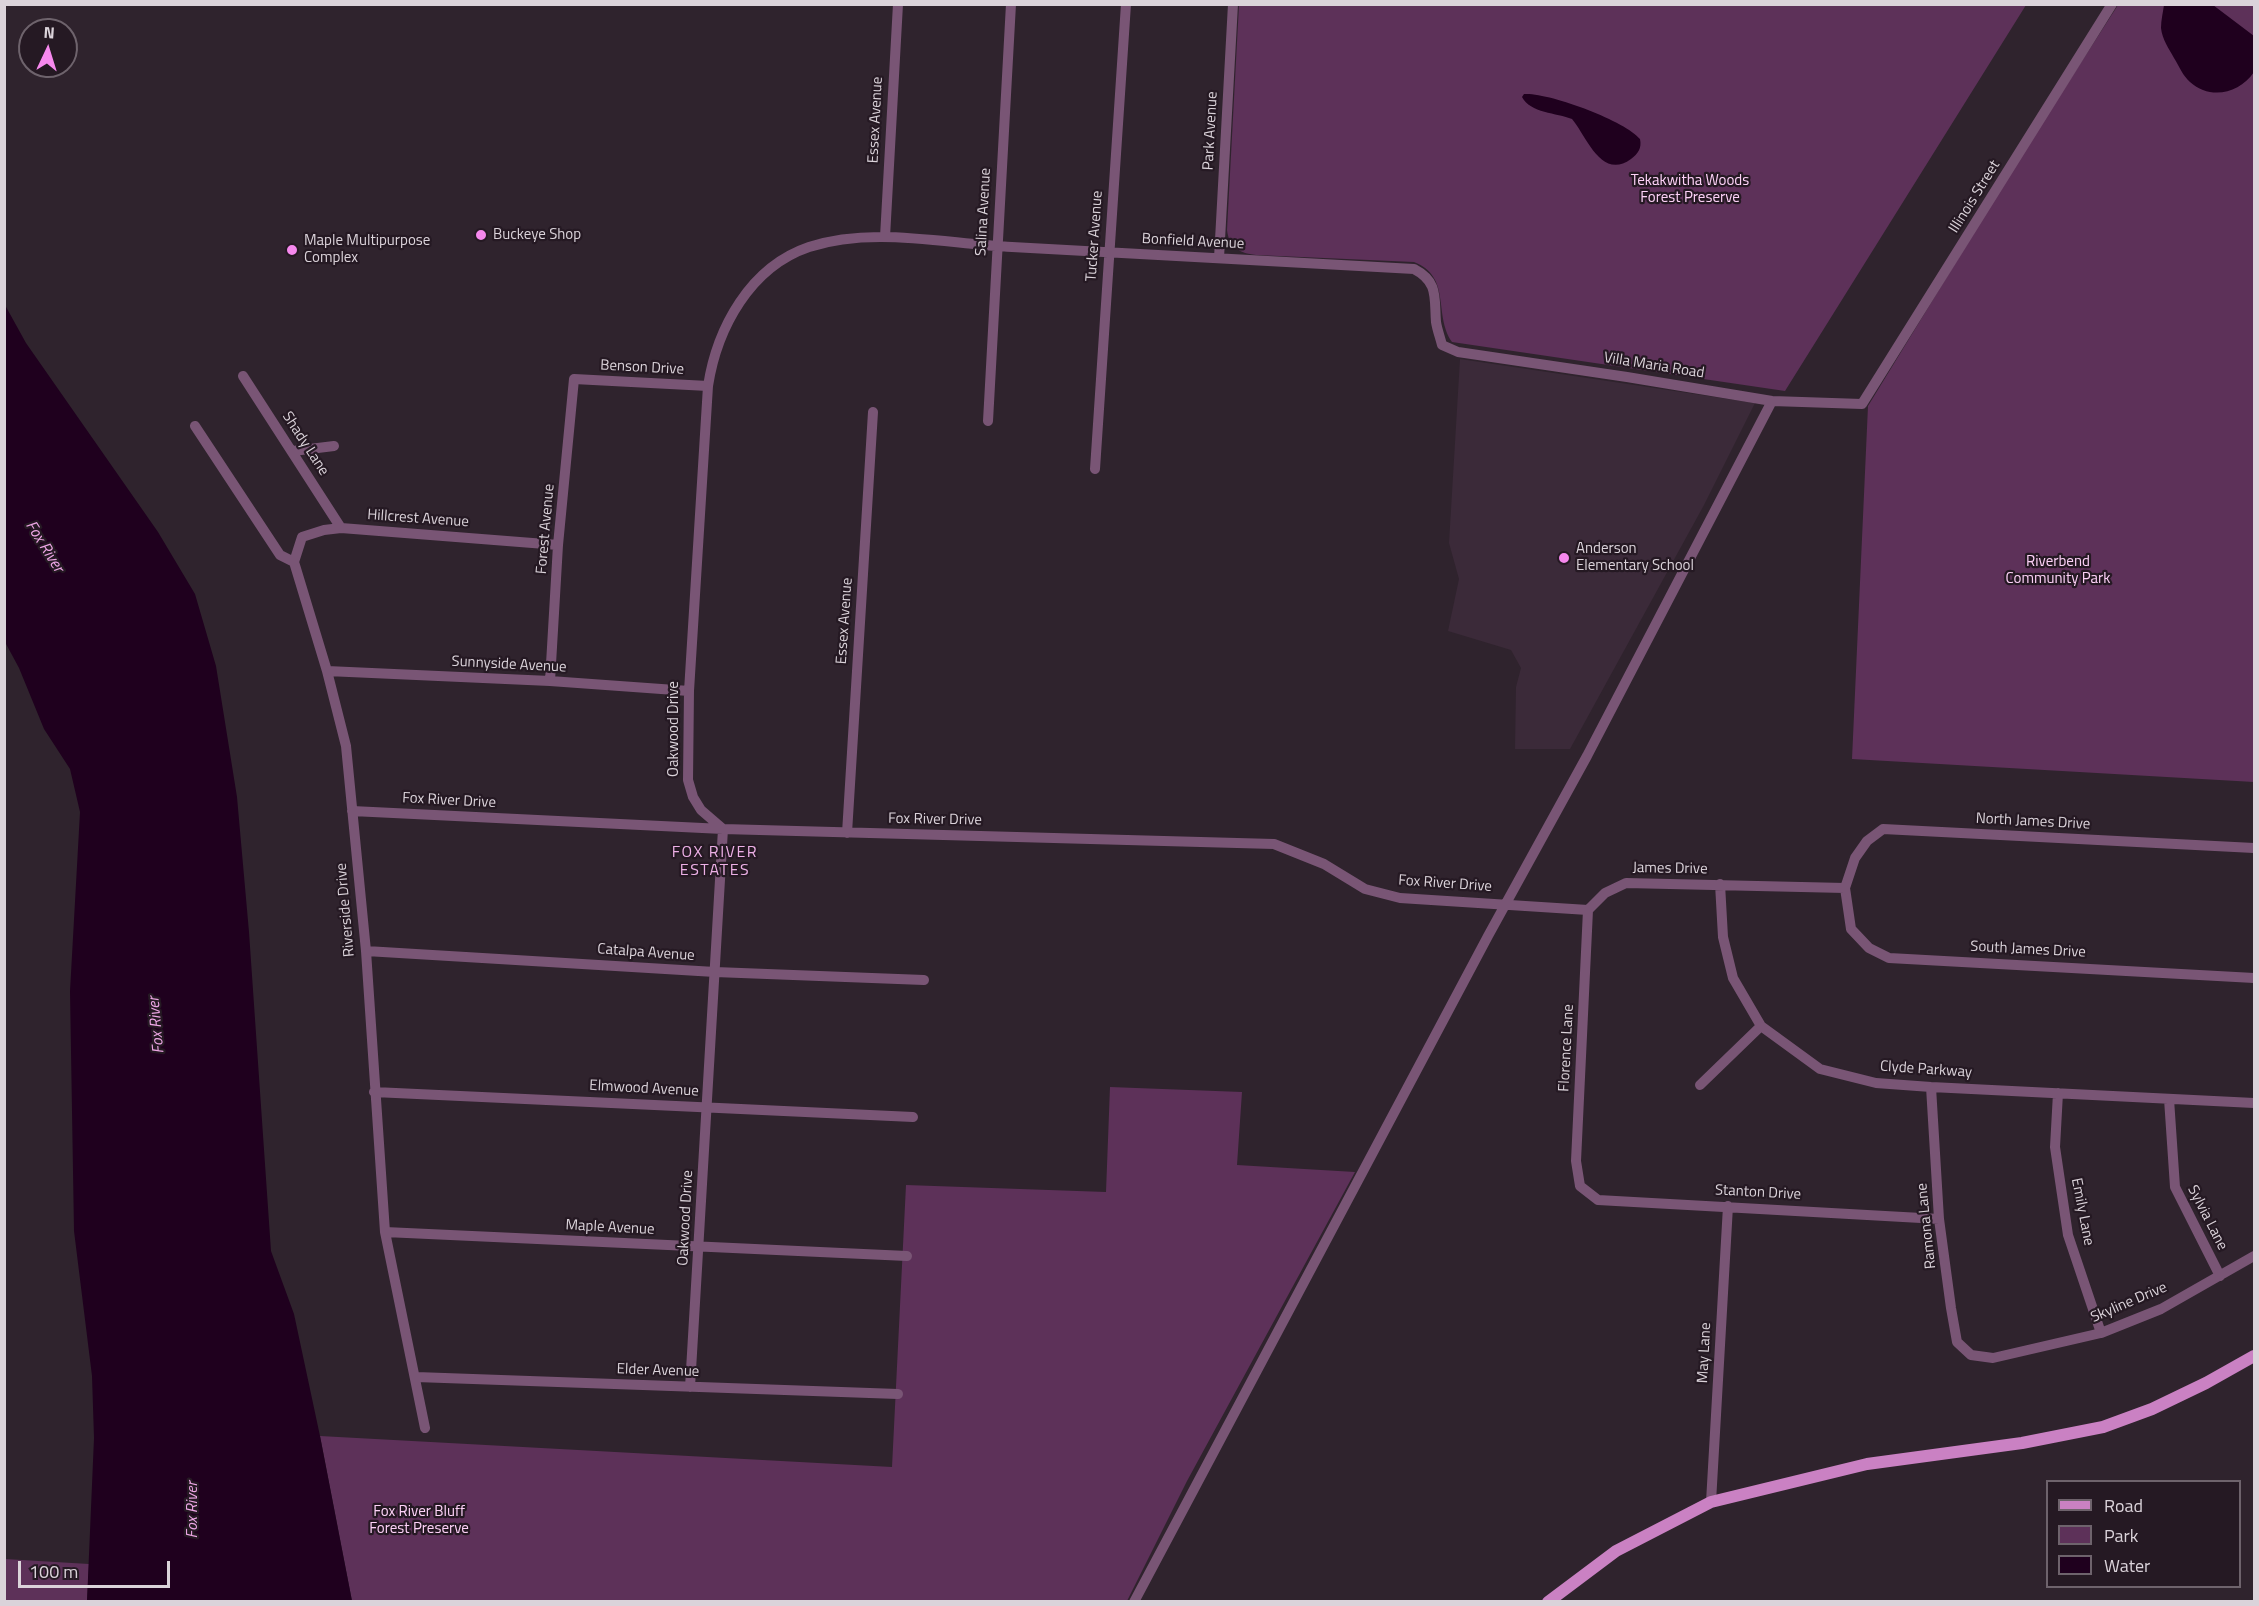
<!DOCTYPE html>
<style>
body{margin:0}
#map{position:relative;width:2259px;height:1606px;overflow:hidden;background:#2f232d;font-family:"Titillium Web",sans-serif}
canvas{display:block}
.frame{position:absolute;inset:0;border:6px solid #dbd3da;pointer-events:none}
.legend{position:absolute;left:2046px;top:1480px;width:195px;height:108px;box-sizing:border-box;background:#251923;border:2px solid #6e636c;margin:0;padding:8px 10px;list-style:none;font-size:18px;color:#dbd3da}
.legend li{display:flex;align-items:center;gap:12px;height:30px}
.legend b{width:30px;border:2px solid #6e636c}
.north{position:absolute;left:18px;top:18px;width:60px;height:60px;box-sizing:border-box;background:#251923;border:2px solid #6e636c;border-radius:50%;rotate:4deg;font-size:16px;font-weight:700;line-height:24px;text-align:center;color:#dbd3da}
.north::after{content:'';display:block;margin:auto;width:21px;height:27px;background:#f688ed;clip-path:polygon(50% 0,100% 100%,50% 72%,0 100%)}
.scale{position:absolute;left:18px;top:1561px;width:152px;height:27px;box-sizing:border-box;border:3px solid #dbd3da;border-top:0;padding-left:8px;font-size:18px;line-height:21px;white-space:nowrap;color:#dbd3da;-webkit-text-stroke:4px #251923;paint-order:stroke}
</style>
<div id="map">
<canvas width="2259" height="1606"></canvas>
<div class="frame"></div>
<ul class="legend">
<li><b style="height:8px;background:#ca81c3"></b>Road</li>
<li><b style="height:16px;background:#5d3159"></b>Park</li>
<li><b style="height:16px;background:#1f001e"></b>Water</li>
</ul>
<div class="north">N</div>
<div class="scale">100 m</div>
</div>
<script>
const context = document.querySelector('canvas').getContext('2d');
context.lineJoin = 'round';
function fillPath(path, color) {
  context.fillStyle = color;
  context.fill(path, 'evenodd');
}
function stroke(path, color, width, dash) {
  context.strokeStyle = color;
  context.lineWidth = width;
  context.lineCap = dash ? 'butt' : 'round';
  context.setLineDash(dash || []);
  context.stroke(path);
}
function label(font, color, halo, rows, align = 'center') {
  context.font = font + ' "Titillium Web",sans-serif';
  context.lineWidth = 4.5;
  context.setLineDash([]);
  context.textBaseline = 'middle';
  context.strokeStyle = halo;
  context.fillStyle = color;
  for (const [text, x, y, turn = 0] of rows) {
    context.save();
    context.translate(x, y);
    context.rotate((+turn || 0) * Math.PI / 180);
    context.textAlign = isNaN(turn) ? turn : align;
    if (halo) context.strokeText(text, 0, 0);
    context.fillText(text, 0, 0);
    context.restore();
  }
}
const built = new Path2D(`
 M1460 359 1755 403 1704 505 1570 749H1515L1516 687 1521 668 1511 650 1448 631 1459 579 1449 543Z`);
const green = new Path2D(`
 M1239 5H2026L1785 391 1452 342C1433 314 1452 277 1414 262L1256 255C1239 253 1229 247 1227 230Z
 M2118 5H2254V782L1852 759 1868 406 2019 159Z
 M1110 1087 1242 1092 1237 1165 1355 1172 1187 1481 1127 1601H352L320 1436 892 1467 906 1185 1106 1192Z
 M5 1559 89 1564 87 1601H5Z`);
const water = new Path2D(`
 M2164 5H2213L2254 36V72C2239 94 2210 100 2190 82 2183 76 2179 66 2174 58 2169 49 2162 39 2161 28 2161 20 2163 12 2164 5Z
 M1524 94C1548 92 1626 121 1640 139 1642 148 1638 154 1631 159 1601 181 1586 135 1572 119 1557 113 1530 113 1522 97Z
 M5 305 26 343 158 532 195 594 216 666 237 797 249 932 271 1251 294 1314 320 1436 352 1601H87L94 1438 92 1376 74 1231 70 991 80 812 70 769 44 729 19 668 5 642Z`);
const minor = new Path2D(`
 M885 237 898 4
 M1219 258 1233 4
 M243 376 341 528
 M988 421 1011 4
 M195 426 280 555 294 562 327 671 346 746 366 951 385 1232 425 1428
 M293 451 334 446
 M1095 469 1126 4
 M294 562 302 537 324 530 341 528 558 545
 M327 671 550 681 689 691
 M550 681 558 545 574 379 708 386
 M352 811 723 829 1274 844 1324 864 1365 889 1400 898 1588 910 1605 893 1626 883 1845 888
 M847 833 873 412
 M2254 848 1883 829 1867 841 1855 858 1845 888 1851 929 1869 948 1889 958 2254 978
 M1720 884 1723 937 1733 978 1761 1026 1820 1069 1876 1083 1931 1087 2254 1103
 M1588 910 1576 1161 1580 1186 1598 1200 1939 1219
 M366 951 715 972 924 980
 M1700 1085 1761 1026
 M1931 1087 1939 1219 1951 1308 1957 1342 1971 1355 1993 1358 2101 1333 2161 1309 2254 1256
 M374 1092 913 1117
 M2058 1093 2055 1147 2068 1235 2101 1333
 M2169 1099 2175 1187 2220 1276
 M385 1232 907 1256
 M416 1377 898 1394
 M690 1387 723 829 701 810 693 797 688 780 689 691 708 386C717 328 750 267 809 247 873 226 946 244 1012 247 1146 255 1280 262 1414 269 1439 282 1434 298 1436 322 1437 329 1440 337 1442 345L1458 352 1627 377 1772 401 1862 404 2112 4
 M1711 1502 1728 1206
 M1134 1602 1488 936 1587 756 1772 401`);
const major = new Path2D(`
 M1548 1602 1616 1551 1711 1502 1867 1464 2022 1443 2103 1427 2152 1409 2206 1383 2254 1356`);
const markers = [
 [481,235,6,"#f688ed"],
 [292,250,6,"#f688ed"],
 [1564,558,6,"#f688ed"]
];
const streetNames = [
 ["Essex Avenue",876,120,-87],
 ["Park Avenue",1211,131,-87],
 ["Illinois Street",1975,197,-58],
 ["Salina Avenue",984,212,-87],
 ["Tucker Avenue",1095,236,-86],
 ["Bonfield Avenue",1193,242,3],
 ["Villa Maria Road",1654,366,9],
 ["Benson Drive",642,368,3],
 ["Shady Lane",305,444,57],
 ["Hillcrest Avenue",418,519,4],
 ["Forest Avenue",546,529,-85],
 ["Essex Avenue",845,621,-86],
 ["Sunnyside Avenue",509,665,3],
 ["Oakwood Drive",674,729,-90],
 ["Fox River Drive",449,801,3],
 ["Fox River Drive",935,820,1],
 ["North James Drive",2033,822,3],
 ["James Drive",1670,869,1],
 ["Fox River Drive",1445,884,4],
 ["Riverside Drive",346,910,-95],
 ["South James Drive",2028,950,3],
 ["Catalpa Avenue",646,953,4],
 ["Florence Lane",1567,1048,-87],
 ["Clyde Parkway",1926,1070,4],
 ["Elmwood Avenue",644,1089,3],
 ["Stanton Drive",1758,1193,3],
 ["Emily Lane",2082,1212,79],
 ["Oakwood Drive",686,1218,-87],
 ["Sylvia Lane",2207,1218,63],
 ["Ramona Lane",1927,1226,-96],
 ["Maple Avenue",610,1228,3],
 ["Skyline Drive",2129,1303,-23],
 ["May Lane",1705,1353,-87],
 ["Elder Avenue",658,1371,2]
];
const parkNames = [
 ["Tekakwitha Woods",1690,181],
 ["Forest Preserve",1690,198],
 ["Riverbend",2058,562],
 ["Community Park",2058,579],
 ["Fox River Bluff",419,1512],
 ["Forest Preserve",419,1529]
];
const poiNames = [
 ["Buckeye Shop",493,235],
 ["Maple Multipurpose",304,241],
 ["Complex",304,258],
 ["Anderson",1576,549],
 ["Elementary School",1576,566]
];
const waterNames = [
 ["Fox River",44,547,58],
 ["Fox River",157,1025,-95],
 ["Fox River",193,1510,-90]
];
const neighbourhoodNames = [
 ["FOX RIVER",715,853],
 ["ESTATES",715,871]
];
fillPath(built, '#3b2a39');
fillPath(green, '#5d3159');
fillPath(water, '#1f001e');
stroke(minor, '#795575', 10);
stroke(major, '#ca81c3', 12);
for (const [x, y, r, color] of markers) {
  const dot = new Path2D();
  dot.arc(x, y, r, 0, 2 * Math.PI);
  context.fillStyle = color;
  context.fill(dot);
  stroke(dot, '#251923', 2);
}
label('15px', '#dbd3da', '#251923', streetNames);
label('15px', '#fed2f8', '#251923', parkNames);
label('15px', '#dbd3da', '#251923', poiNames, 'left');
label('italic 16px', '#eda6e5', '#251923', waterNames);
context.letterSpacing = '1.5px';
label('16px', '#edb0e6', '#251923', neighbourhoodNames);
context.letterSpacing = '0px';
</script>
